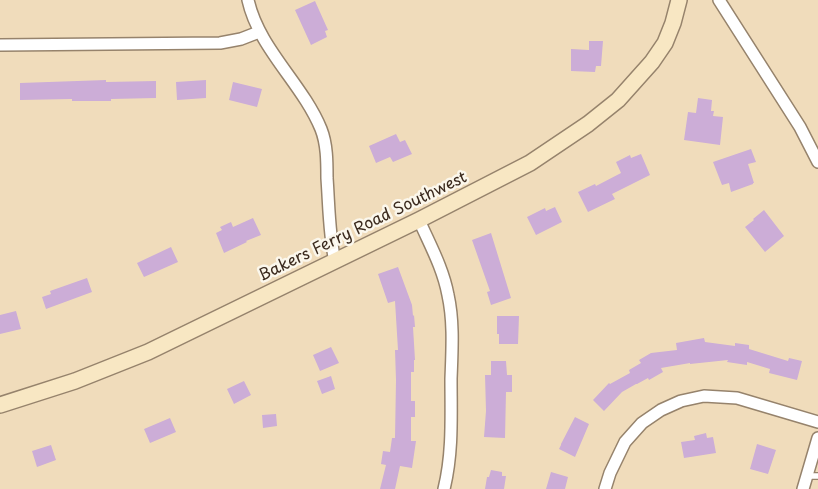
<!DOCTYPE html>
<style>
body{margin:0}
canvas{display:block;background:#f0dcbb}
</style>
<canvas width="818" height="489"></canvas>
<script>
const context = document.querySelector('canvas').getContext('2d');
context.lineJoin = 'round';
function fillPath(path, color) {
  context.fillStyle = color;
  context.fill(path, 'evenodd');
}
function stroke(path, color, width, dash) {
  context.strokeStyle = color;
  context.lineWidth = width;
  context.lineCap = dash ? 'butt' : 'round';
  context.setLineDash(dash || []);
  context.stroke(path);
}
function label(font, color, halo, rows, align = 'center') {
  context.font = font + ' "Playpen Sans",sans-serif';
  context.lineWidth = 5;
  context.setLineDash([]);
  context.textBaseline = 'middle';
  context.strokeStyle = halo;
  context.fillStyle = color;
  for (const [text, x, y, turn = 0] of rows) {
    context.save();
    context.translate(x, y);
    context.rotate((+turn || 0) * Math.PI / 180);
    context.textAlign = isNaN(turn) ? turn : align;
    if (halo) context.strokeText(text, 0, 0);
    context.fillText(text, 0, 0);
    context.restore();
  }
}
const building = new Path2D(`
 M315 1 328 30 325 31 327 37 311 45 295 10Z
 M589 41H603L601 66H596L595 72 571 71V49L589 50Z
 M106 80V82L156 81V98L111 99V101H72V99L20 100V83Z
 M206 80V98L177 100 176 82Z
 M233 82 262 89 257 107 229 100Z
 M698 98 712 100 711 111H714L713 116 723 117 720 145 684 140 688 112 696 113Z
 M396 134 400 142 405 140 412 154 393 162 390 157 376 163 369 146Z
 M751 149 756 162 748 164 754 183H753V184L731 192 729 183 722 185 713 162Z
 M641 154 650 175 612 194 615 199 588 212 578 192 595 184 596 186 621 173 616 162 630 155 631 158Z
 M555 207 562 222 536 235 527 217 545 208 546 211Z
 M764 210 784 236 765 252 745 227 754 220 753 219Z
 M253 218 261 235 246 241 247 242 224 253 216 233 222 230 220 227 231 222 233 227Z
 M491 233 511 298 491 305 487 292 490 291 472 240Z
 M171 247 178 262 144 277 137 263Z
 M398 267 412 305 413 316 414 315 415 327H413L415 360H414V372H411V401H415V417H411V441H416L412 468 400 466 395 489H380L386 465 381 464 383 451 390 452 392 438H395L396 380 395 350H398L395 301 388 303 378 274Z
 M87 278 92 292 46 309 42 297 51 294 50 291Z
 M16 311 21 329 0 334V315Z
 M497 316H519L518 344H499V334H497Z
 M704 338 705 342 735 346V343L749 345V349L788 361 789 358 802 361 797 380 769 373 770 369 747 362V365L727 362 728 360 690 364V363L661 368 663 372 649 380 648 378 637 384H636L622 392 604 411 593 400 609 383 610 384 630 373 629 370 641 363 639 360 651 353 677 350 676 343Z
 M331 347 339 363 320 371 313 355Z
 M491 361H506L507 375H512V392H506L505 438 484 437 486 411 485 375H491Z
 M331 376 335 389 322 394 317 381Z
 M244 381 251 395 234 404 227 389Z
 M276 414 277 426 263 428 262 415Z
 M575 417 589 424 575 457 559 449 561 445V444Z
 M170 418 176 432 150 443 144 429Z
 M706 433 707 438 713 437 716 453 684 458 681 442 695 440 694 436Z
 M757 444 776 450 768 474 750 469Z
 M51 445 56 460 37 467 32 451Z
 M491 470 502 472V476H506L504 489H485L487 477H489Z
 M551 472 568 477 565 489H546Z`);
const lane = new Path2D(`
 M807 476H818`);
const street = new Path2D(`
 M248 0C259 49 302 83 321 129 327 144 327 162 327 178 329 206 329 234 335 262
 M719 0 800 127 818 162
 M0 45 220 43 241 39 259 32
 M419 220C430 245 443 268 448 295 454 322 452 351 451 379 451 415 453 453 444 489
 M605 489 610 473 625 442 642 423 661 410 681 401 704 396 737 398 818 422
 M803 489 818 438`);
const secondary = new Path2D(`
 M0 405 75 381 148 352 419 220 530 163 588 124 618 100 652 62 665 43 673 23 679 0`);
const streetNames = [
 ["Bakers Ferry Road Southwest",363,227,-26]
];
fillPath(building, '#ccadd7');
stroke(lane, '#96836c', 8);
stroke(street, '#96836c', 14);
stroke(secondary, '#96836c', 18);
stroke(lane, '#fff', 5.5);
stroke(street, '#fff', 11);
stroke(secondary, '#f8e7c3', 15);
label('16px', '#3b2a1e', '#fbf7ec', streetNames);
</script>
